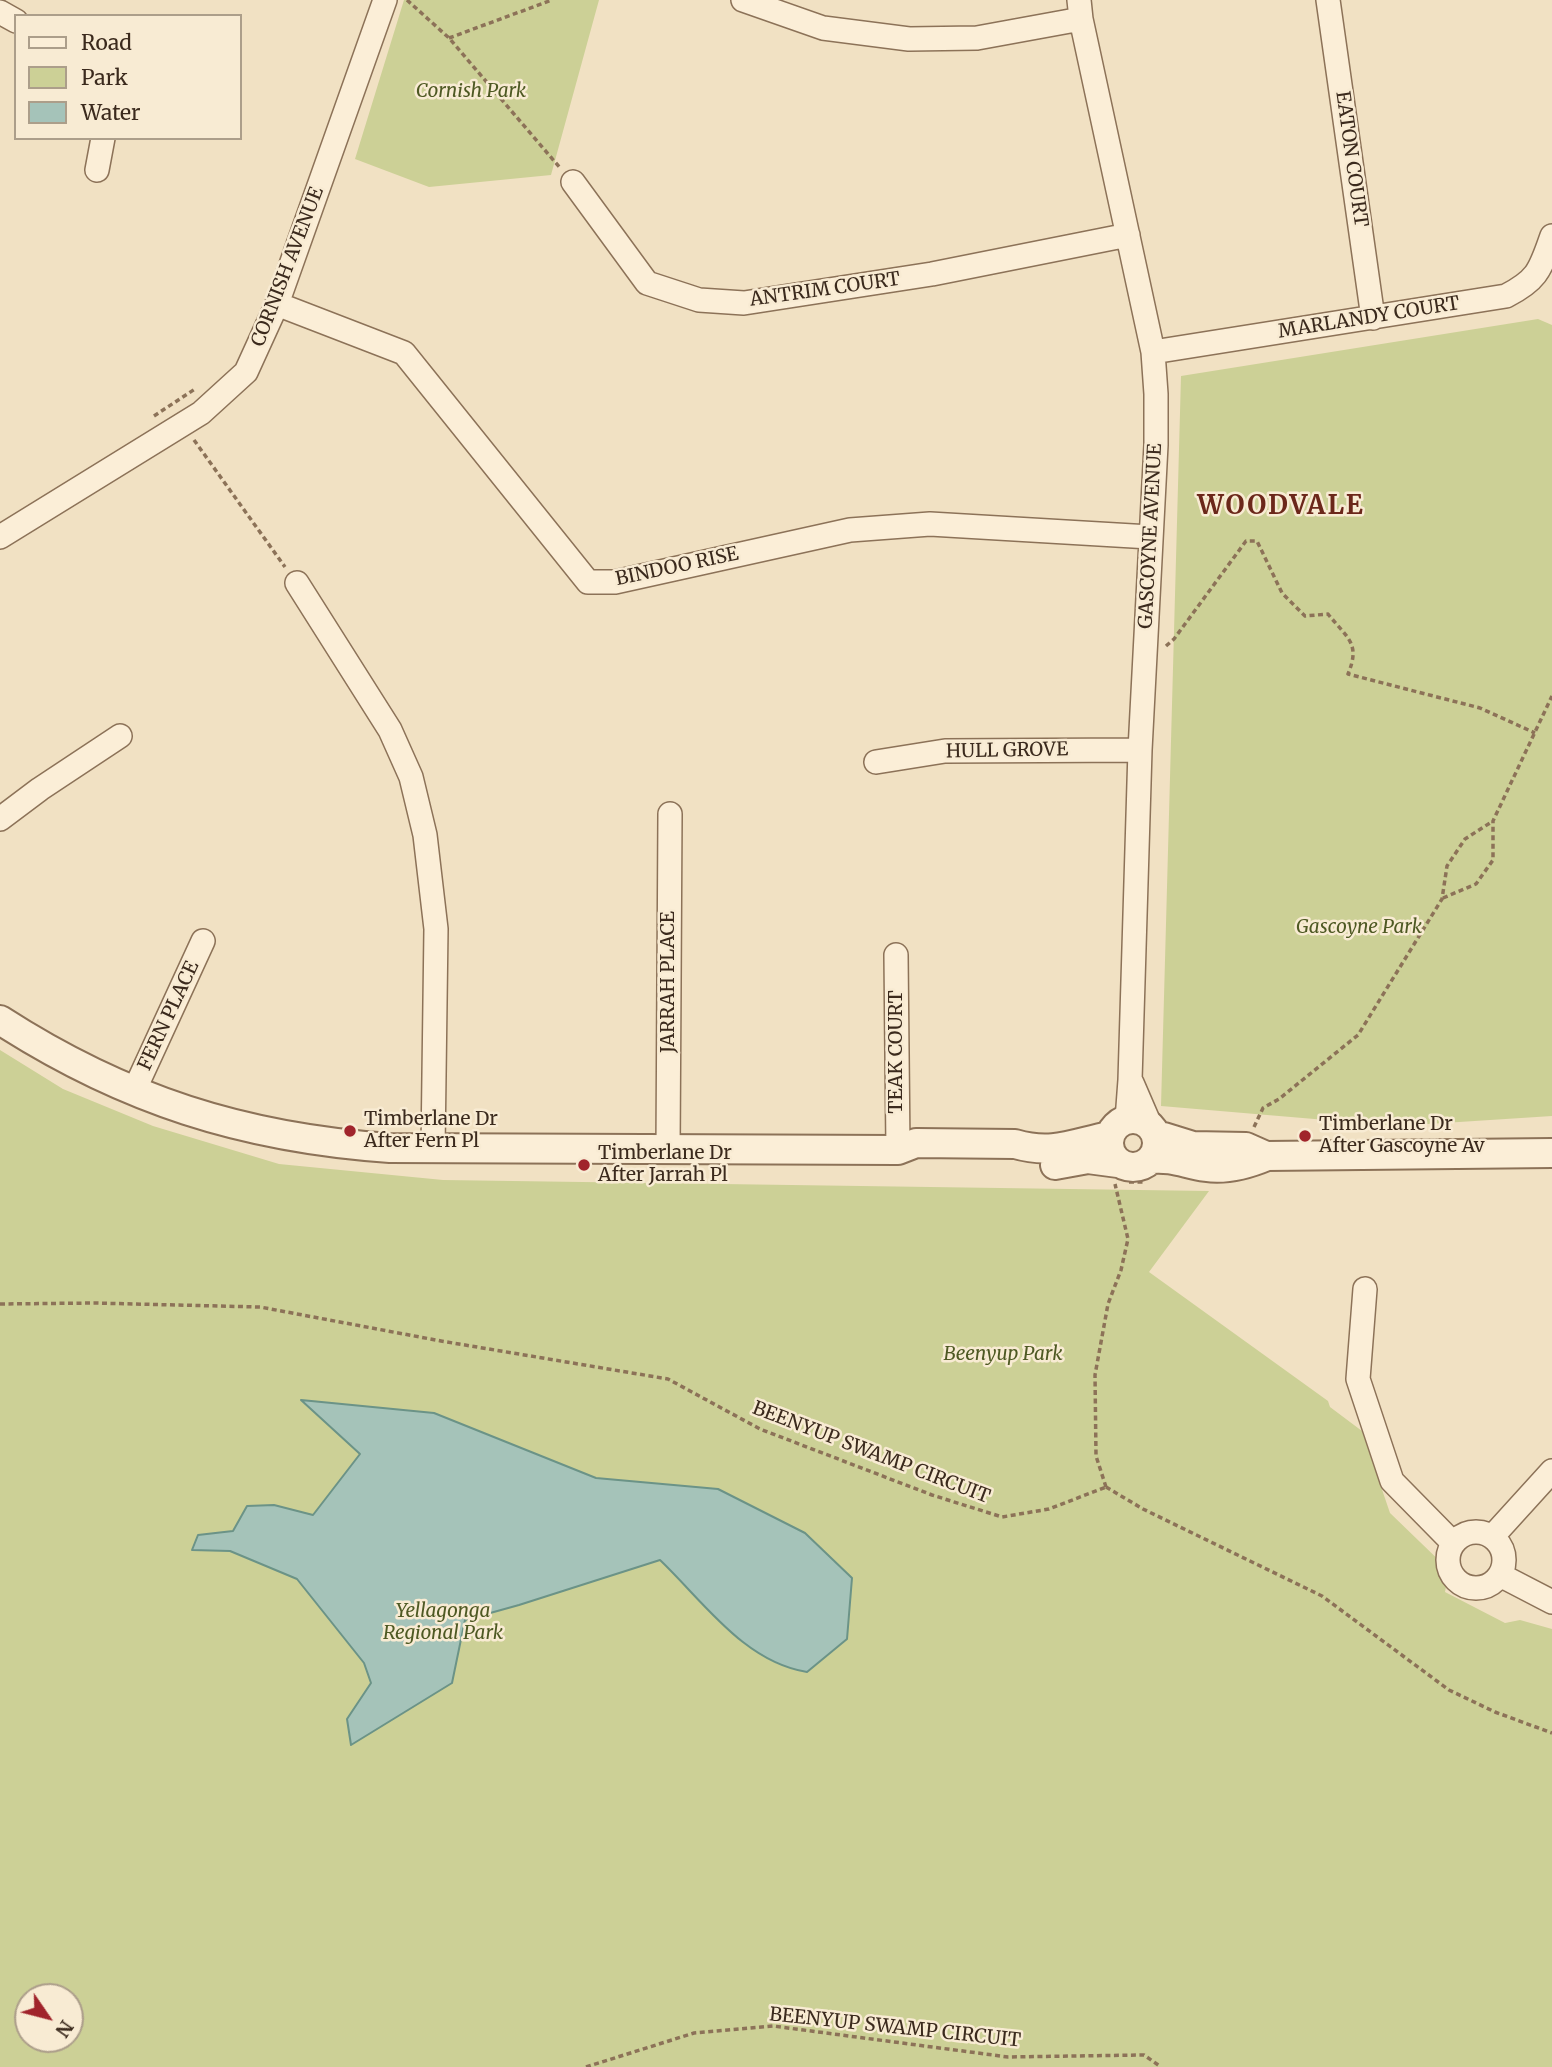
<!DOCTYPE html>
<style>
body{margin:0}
#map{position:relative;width:1552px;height:2067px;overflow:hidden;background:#f1e1c3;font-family:Merriweather,serif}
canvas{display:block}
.legend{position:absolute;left:14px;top:14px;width:228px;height:126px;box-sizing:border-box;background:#f8ebd3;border:2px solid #ac9e8a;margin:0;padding:9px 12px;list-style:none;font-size:21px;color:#3b2a1d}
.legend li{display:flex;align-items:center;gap:14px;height:35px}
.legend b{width:35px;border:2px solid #ac9e8a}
.north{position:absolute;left:14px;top:1983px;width:70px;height:70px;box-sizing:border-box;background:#f8ebd3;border:2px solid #ac9e8a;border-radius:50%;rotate:125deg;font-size:19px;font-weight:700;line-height:28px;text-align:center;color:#3b2a1d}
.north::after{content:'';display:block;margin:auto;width:24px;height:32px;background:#a0242b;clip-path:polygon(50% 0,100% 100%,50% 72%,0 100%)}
</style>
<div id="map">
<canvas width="1552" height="2067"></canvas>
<ul class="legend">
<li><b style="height:9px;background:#fbeed7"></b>Road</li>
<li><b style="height:19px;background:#ccd096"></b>Park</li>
<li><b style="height:19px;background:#a5c3b9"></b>Water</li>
</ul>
<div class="north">N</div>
</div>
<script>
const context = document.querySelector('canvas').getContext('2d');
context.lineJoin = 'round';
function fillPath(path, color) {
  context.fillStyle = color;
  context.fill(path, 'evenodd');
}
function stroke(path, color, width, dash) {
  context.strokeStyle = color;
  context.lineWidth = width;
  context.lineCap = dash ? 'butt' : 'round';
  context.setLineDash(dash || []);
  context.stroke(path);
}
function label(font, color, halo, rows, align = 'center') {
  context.font = font + ' Merriweather,serif';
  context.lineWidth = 5;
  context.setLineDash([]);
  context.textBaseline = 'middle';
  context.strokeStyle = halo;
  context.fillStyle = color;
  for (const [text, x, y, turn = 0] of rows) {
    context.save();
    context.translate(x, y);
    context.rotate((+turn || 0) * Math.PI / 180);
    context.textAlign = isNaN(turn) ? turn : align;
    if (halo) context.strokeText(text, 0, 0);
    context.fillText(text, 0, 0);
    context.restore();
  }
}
const green = new Path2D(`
 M404 0H599L551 175 429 187 355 159Z
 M1538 319 1552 325V1116L1397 1126 1161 1106 1181 376Z
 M0 1050 63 1089 153 1126 279 1164 443 1180 1209 1191 1149 1272 1328 1401 1330 1407 1362 1431 1390 1513 1449 1570 1445 1592 1505 1623 1520 1620 1552 1629V2067H0ZM28 1997H70V2039H28Z`);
const water = new Path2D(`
 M301 1400 434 1413 596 1478 718 1489 805 1533 852 1578 847 1639 807 1672C744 1662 703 1601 660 1560L519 1605 465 1620 452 1683 351 1745 347 1719 371 1683 364 1663 297 1579 230 1551 192 1550 198 1535 233 1531 247 1506 274 1505 313 1515 360 1454Z`);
const path = new Path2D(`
 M407 0 449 38 561 169
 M449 38 552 0
 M154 416 195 389
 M194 440 285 567
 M1166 646 1174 639 1246 541H1257L1282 593 1305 616 1328 614C1347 638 1361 643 1348 674L1480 708 1535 733
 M1443 898 1476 884 1493 860V821L1552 696
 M1254 1127 1263 1108 1279 1099 1358 1035 1442 899 1447 866 1465 839 1493 821
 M1129 1182H1146
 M0 1304 94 1303 260 1307 441 1341 668 1379 760 1429 932 1495 1002 1517 1049 1509 1106 1487
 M1106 1487 1096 1456 1095 1375 1108 1304 1121 1270 1128 1239 1115 1184
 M1106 1487 1143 1509 1322 1596 1449 1690 1495 1712 1552 1733
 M586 2067 694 2033 773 2026 1008 2057 1144 2055 1161 2067`);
const minor = new Path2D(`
 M743 0 823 28 909 39 977 38 1081 19
 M1079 0 1081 19 1153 352 1156 394V445L1140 750 1130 1080 1127 1120
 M1328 0 1373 318
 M0 12 16 21
 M97 170 103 138
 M573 182 647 283 699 300 744 303 932 274 1128 235
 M277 304 404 353 588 582H615L850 530 930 524 1150 537
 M1153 352 1506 296C1539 279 1540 269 1552 236
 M0 537 201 413 246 372 277 304 385 0
 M297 583 390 730 411 777 425 835 436 929 433 1148
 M876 762 945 751 1140 750
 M0 819 40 789 120 736
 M896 955 898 1150
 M1132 1083 1151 1127
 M134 1091 203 941
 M668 1150 670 814
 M1365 1289 1358 1379 1392 1481 1453 1543
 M1448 1560a28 28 0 1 1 56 0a28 28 0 1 1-56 0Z
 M1492 1537 1552 1471
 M1500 1575 1552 1602`);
const tertiary = new Path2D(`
 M0 1020C124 1100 244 1138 390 1148L898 1150 916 1143 1015 1144C1053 1155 1074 1143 1110 1136
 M1109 1143a24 24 0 1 1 48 0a24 24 0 1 1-48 0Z
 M1164 1137 1193 1146 1246 1147 1264 1155
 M1151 1159C1173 1157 1185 1164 1206 1167 1226 1170 1248 1164 1267 1156L1552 1153
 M1055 1165 1088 1159 1118 1163`);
const markers = [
 [350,1131,7,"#a0242b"],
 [1305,1136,7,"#a0242b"],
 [584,1165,7,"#a0242b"]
];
const parkNames = [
 ["Cornish Park",471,92],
 ["Gascoyne Park",1359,928],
 ["Beenyup Park",1003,1355],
 ["Yellagonga",443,1612],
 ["Regional Park",443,1634]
];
const streetNames = [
 ["EATON COURT",1351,159,82],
 ["CORNISH AVENUE",288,267,-69],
 ["ANTRIM COURT",825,290,-8],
 ["MARLANDY COURT",1369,318,-9],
 ["GASCOYNE AVENUE",1151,536,-87],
 ["BINDOO RISE",677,567,-12],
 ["HULL GROVE",1007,751,-1],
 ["JARRAH PLACE",669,982,-90],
 ["FERN PLACE",169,1016,-65],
 ["TEAK COURT",897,1052,-90],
 ["BEENYUP SWAMP CIRCUIT",871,1453,21],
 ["BEENYUP SWAMP CIRCUIT",895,2028,6]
];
const poiNames = [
 ["Timberlane Dr",364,1120],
 ["After Fern Pl",364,1142],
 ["Timberlane Dr",1319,1125],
 ["After Gascoyne Av",1319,1147],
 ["Timberlane Dr",598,1154],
 ["After Jarrah Pl",598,1176]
];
const districtNames = [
 ["WOODVALE",1281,507]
];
fillPath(green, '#ccd096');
fillPath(water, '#a5c3b9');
stroke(water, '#6b9387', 2);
stroke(minor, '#8c7258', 26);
stroke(tertiary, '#8c7258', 32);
stroke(path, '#8c7258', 3.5, [5, 3.5]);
stroke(minor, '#fbeed7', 23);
stroke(tertiary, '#fbeed7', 28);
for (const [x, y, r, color] of markers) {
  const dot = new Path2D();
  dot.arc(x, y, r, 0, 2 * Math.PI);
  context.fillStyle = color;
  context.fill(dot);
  stroke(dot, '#f8ebd3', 2.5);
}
label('italic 19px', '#4e5923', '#f8ebd3', parkNames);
label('19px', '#3b2a1d', '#f8ebd3', streetNames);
label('19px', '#3b2a1d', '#f8ebd3', poiNames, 'left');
context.letterSpacing = '2px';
label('bold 26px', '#6b271a', '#f8ebd3', districtNames);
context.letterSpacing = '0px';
</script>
